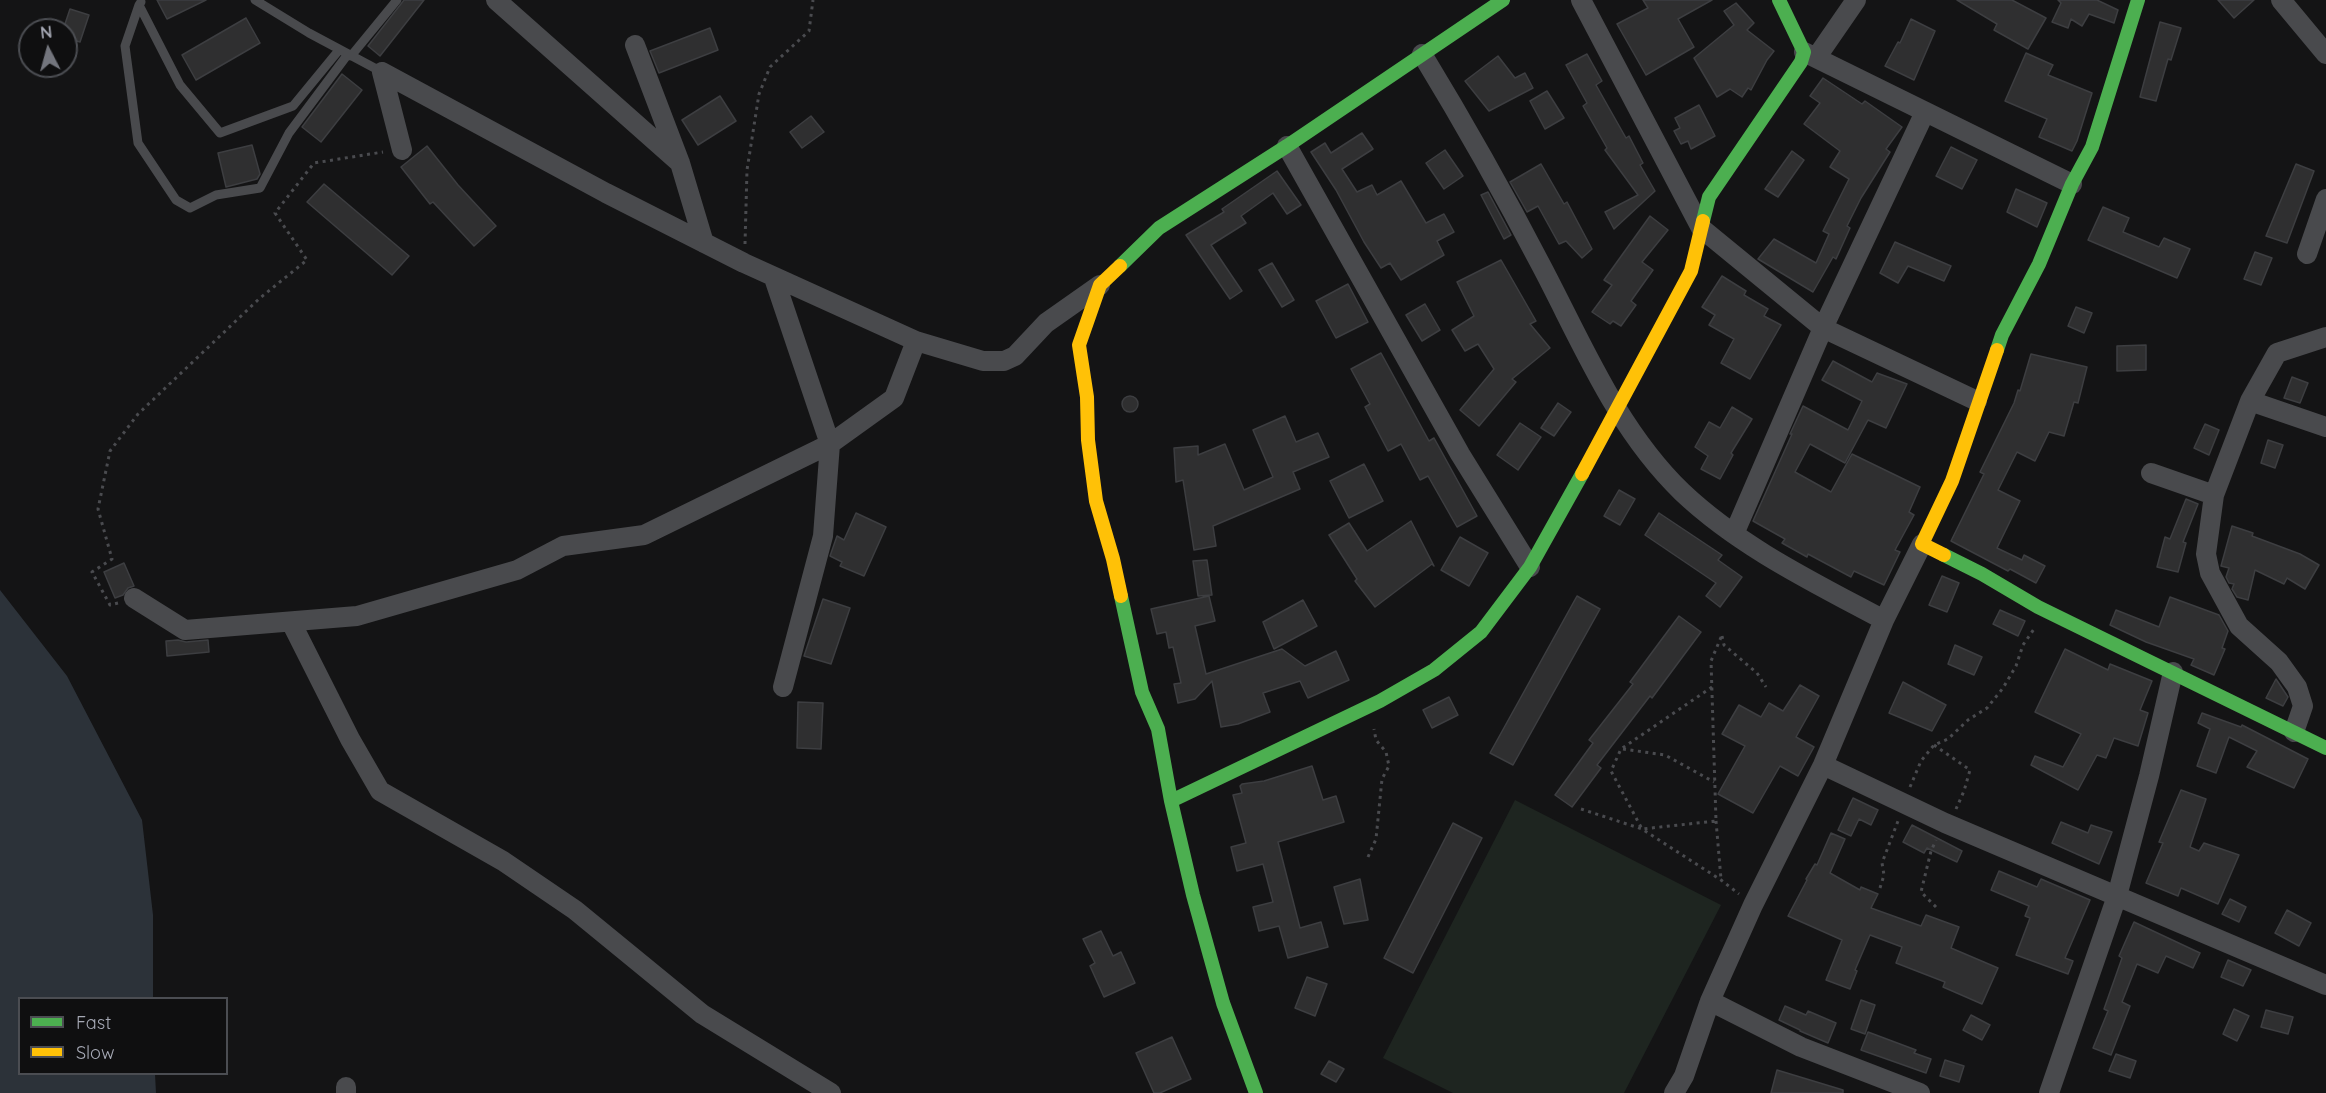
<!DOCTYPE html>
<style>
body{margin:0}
#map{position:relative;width:2326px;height:1093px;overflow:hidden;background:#141415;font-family:Quicksand,sans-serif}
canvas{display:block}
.legend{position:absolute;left:18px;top:997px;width:210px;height:78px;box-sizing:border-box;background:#0f0f10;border:2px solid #4b4d52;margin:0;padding:8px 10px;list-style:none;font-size:18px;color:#a6a9b5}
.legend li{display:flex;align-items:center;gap:12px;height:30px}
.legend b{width:30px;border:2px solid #4b4d52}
.north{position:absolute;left:18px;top:18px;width:60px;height:60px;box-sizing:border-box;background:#0f0f10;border:2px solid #4b4d52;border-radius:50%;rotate:354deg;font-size:16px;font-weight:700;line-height:24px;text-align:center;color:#a6a9b5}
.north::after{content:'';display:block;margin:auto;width:21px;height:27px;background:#73757d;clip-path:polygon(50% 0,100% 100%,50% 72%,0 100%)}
</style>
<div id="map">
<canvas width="2326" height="1093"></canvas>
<ul class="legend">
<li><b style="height:8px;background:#4caf50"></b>Fast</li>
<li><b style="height:8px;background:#ffc107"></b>Slow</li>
</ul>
<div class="north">N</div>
</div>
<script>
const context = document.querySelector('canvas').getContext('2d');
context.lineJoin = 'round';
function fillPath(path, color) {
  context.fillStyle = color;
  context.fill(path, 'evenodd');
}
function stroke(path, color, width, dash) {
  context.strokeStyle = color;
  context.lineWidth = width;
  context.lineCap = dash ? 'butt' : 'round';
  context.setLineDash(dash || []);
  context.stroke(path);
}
const green = new Path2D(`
 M1515 800 1721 905 1624 1093H1453L1383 1058Z`);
const water = new Path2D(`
 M0 590 67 676 142 820 153 915V998H20V1074H155L156 1093H0Z`);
const building = new Path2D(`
 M157 0H206L167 19Z
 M404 0H424L380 56 368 46Z
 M1643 0H1712L1678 19 1694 47 1646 75 1617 24 1648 8Z
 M1957 0H2012L2046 18 2028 49 1994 30 1997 24Z
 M2058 0H2097L2118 10 2114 23 2089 14 2082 26 2071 19 2068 28 2052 22 2061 3Z
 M2218 0H2254L2234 18Z
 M1736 3 1754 23 1747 30 1774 51 1767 60 1751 90 1748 88 1742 97 1730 89 1717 97 1694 58 1734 25 1724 11Z
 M70 9 89 15 80 42 66 38V30H63Z
 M246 18 260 43 196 80 182 55Z
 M1911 19 1935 31 1914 80 1885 66 1898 42 1900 43Z
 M2160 22 2181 28 2171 60 2168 59 2156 101 2140 97Z
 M710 28 718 50 659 73 650 51Z
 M2026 53 2053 65 2048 75 2092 93 2077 141 2072 151 2039 137 2047 119 2005 101Z
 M1587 54 1602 81 1596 85 1626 138 1629 136 1643 163 1640 165 1655 191 1614 229 1605 212 1638 195 1605 150 1607 148 1583 106 1587 103 1566 65Z
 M1498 56 1515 78 1525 73 1533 88 1489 111 1465 81Z
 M342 74 362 90 321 142 302 127Z
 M1823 78 1862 104 1865 101 1902 127 1886 149 1890 152 1861 198 1847 226 1850 228 1836 259 1833 257 1813 292 1758 259 1774 239 1816 263 1829 234 1823 231 1849 179 1830 167 1840 151 1804 124 1820 103 1810 96Z
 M1547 91 1564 118 1545 129 1530 101Z
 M720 96 736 121 698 145 682 120Z
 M1699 105 1715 136 1691 149 1688 141 1681 144 1674 131 1680 128 1675 118Z
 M811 116 824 132 802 148 790 132Z
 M1362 133 1373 149 1342 169 1357 192 1372 185 1377 195 1401 181 1426 223 1444 214 1454 232 1437 241 1444 255 1401 280 1390 263 1381 268 1364 242 1336 190 1311 152 1325 143 1331 153Z
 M252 145 260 174 257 179 226 187 218 153Z
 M427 146 458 185 496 226 474 246 433 202 430 204 401 167Z
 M1951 147 1977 160 1962 189 1936 176Z
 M1445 150 1463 176 1444 189 1426 163Z
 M1792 151 1804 160 1778 197 1765 189Z
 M1541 164 1564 204 1567 202 1592 249 1582 258 1566 241 1559 244 1538 206 1527 212 1510 182Z
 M2296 164 2314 171 2287 243 2266 236Z
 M1277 171 1301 205 1287 214 1273 193 1241 216 1246 223 1211 245 1242 291 1230 299 1186 235 1224 212 1222 209Z
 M324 184 409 256 392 275 307 202Z
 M2016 189 2047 203 2037 227 2007 212Z
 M1488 192 1511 235 1504 239 1481 195Z
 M2103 207 2129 218 2123 232 2159 247 2164 238 2190 249 2177 278 2088 240Z
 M1650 216 1668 230 1642 262 1653 270 1631 301 1636 305 1621 326 1613 321 1610 324 1592 312 1612 285 1604 280Z
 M1895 242 1951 266 1944 281 1908 266 1898 283 1880 273Z
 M2255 252 2272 258 2261 285 2244 279Z
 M1501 260 1536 321 1530 324 1550 348 1512 379 1516 382 1479 426 1460 410 1494 369 1478 344 1465 351 1452 330 1474 316 1457 282Z
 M1272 263 1294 300 1282 307 1259 270Z
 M1722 276 1746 291 1744 295 1768 309 1764 316 1781 325 1750 379 1721 363 1734 339 1709 325 1715 315 1702 307Z
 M1348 284 1368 322 1336 338 1316 301Z
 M1425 304 1440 330 1422 341 1406 315Z
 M2076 307 2092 313 2084 333 2068 326Z
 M2146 345V370L2117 371V346Z
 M1381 353 1429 441 1434 438 1477 516 1457 527 1428 476 1420 480 1401 444 1388 451 1365 407 1370 404 1351 369Z
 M2031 354 2087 367 2078 403 2074 402 2064 436 2049 432 2035 461 2017 452 1998 490 2020 501 1997 548 2022 560 2024 555 2045 566 2036 583 2010 569 2008 571 1951 541 1984 474 1980 472 2014 403 2018 390 2020 391Z
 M1833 361 1872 382 1877 373 1907 384 1886 428 1868 420 1845 463 1810 444 1795 472 1831 492 1852 454 1920 487 1909 512 1914 515 1895 550 1900 552 1884 585 1854 571 1851 577 1808 554 1807 557 1782 543 1785 539 1753 521 1792 434H1790L1803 406 1848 430 1862 401 1822 380Z
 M2292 377 2308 383 2300 403 2284 398Z
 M1122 404a8 8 0 1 1 16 0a8 8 0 1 1-16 0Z
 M1558 403 1571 412 1554 436 1541 428Z
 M1732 407 1752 419 1731 453 1733 455 1720 479 1701 469 1708 456 1695 447 1709 422 1720 428Z
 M1285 416 1296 442 1318 433 1329 457 1293 472 1300 489 1213 526 1216 546 1194 550 1183 480 1176 482 1174 448 1198 446V455L1225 444 1244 490 1273 477 1253 430Z
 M1520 423 1541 437 1518 470 1497 455Z
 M2205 424 2219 430 2209 455 2194 448Z
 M2268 440 2283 445 2275 468 2261 463Z
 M1364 464 1383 501 1349 518 1330 481Z
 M1619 490 1635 499 1620 525 1604 516Z
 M2186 499 2198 504 2183 542 2186 543 2178 572 2157 567 2165 537 2170 539Z
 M856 513 886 527 864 576 840 566 842 562 830 556 837 536 844 540Z
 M1659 513 1722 555 1718 560 1742 577 1720 607 1706 596 1716 583 1645 535Z
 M1411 521 1434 566 1432 564 1375 607 1355 581 1357 579 1329 535 1349 523 1367 551Z
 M2232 526 2253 533 2252 536 2300 554 2319 565 2305 589 2287 578 2284 584 2255 570 2248 600 2237 597 2232 589 2234 584 2229 583 2226 577 2229 568 2221 566Z
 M1460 537 1488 553 1469 586 1441 570Z
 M1207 560 1212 595 1198 596 1193 561Z
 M124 563 134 586 128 588 123 595 115 598 104 572Z
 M1942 576 1959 583 1947 612 1929 605Z
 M1209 596 1215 621 1195 626 1206 674 1282 649 1305 666 1336 651 1349 680 1308 698 1300 681 1263 693 1270 712 1238 724 1221 727 1212 681 1195 699 1178 703 1174 684 1181 683 1173 647 1169 648 1166 632 1157 634 1151 609Z
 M1577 596 1600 609 1513 765 1490 753Z
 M2170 597 2219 615 2228 631 2222 648 2225 649 2214 675 2191 665 2194 659 2146 642 2110 625 2116 610 2159 627Z
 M823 599 850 608 831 664 804 656Z
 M1303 600 1317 626 1274 649 1263 622Z
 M2000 610 2025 621 2018 636 1993 624Z
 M1679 616 1701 632 1652 698 1650 696 1597 765 1601 768 1572 807 1555 795 1593 743 1589 740 1633 684 1630 682Z
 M178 640 186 642 208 640 209 652 167 656 166 641Z
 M1955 645 1982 657 1974 675 1948 664Z
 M2065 649 2108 670 2110 664 2152 681 2140 710 2148 713 2138 746 2114 738 2106 758 2097 755 2078 790 2031 765 2035 756 2063 767 2081 734 2035 712Z
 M2276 679 2288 697 2283 706 2266 698Z
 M1903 682 1946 705 1932 731 1889 713Z
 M1800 685 1819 696 1796 737 1814 747 1798 776 1780 766 1753 813 1718 794 1745 746 1722 734 1739 705 1761 717 1769 703 1783 711Z
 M1449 697 1458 715 1432 728 1423 710Z
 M798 702 823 703 821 749 797 748Z
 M2202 713 2241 727 2242 725 2308 759 2294 788 2247 767 2257 751 2229 737 2216 773 2197 766 2210 729 2198 723Z
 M1312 766 1323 800 1336 796 1344 822 1278 842 1300 928 1321 922 1328 947 1288 958 1279 926 1259 931 1253 907 1273 902 1263 864 1237 871 1231 847 1246 843 1233 795 1242 793 1240 786 1242 784 1264 781Z
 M2181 790 2206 799 2190 847 2199 851 2204 843 2239 855 2218 904 2181 888 2178 896 2146 883 2163 843 2159 842Z
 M1853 798 1878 810 1871 825 1859 819 1851 836 1838 830Z
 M2061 822 2088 833 2091 825 2112 832 2099 864 2052 843Z
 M1453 823 1482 838 1413 973 1384 958Z
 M1912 825 1962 851 1957 862 1927 848 1924 853 1903 842Z
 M1831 833 1845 839 1830 873 1860 890 1861 887 1878 894 1871 908 1921 926 1926 915 1959 927 1951 948 1998 968 1982 1004 1943 987 1945 982 1896 963 1902 947 1870 935 1855 970 1857 971 1850 989 1826 980 1842 940 1788 916 1807 880 1806 879 1815 864 1817 865Z
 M1999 871 2037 887 2041 879 2090 900 2065 958 2073 961 2068 974 2016 955 2030 918 2025 916 2029 906 1991 890Z
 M1360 879 1368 920 1344 924 1334 887Z
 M2230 899 2246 907 2239 922 2222 914Z
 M2287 910 2311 923 2299 946 2275 933Z
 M2134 922 2200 953 2193 968 2166 956 2158 973 2137 964 2122 1002 2130 1006 2111 1055 2093 1048 2108 1011 2104 1009 2122 958 2119 956Z
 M1101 931 1113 956 1121 952 1135 983 1104 997 1090 966 1095 963 1083 939Z
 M2228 960 2251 970 2243 986 2221 977Z
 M1307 977 1327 984 1315 1016 1295 1008Z
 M1861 1000 1875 1005 1865 1034 1851 1029Z
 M1785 1006 1806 1015 1808 1011 1836 1023 1828 1043 1800 1031V1030L1779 1020Z
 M2234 1009 2249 1016 2237 1041 2223 1034Z
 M2266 1010 2293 1017 2288 1034 2261 1027Z
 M1971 1015 1990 1025 1982 1040 1963 1030Z
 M1868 1032 1916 1050 1914 1053 1931 1059 1926 1073 1861 1050Z
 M1172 1037 1191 1079 1160 1093H1154L1136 1053Z
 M2116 1054 2136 1061 2130 1078 2109 1071Z
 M1945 1060 1964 1066 1959 1082 1940 1076Z
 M1329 1061 1344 1069 1336 1082 1321 1074Z
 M1777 1070 1843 1090V1093H1771Z`);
const path = new Path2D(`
 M745 244 747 170 759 94 770 67 809 31 813 0
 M118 603 110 605 92 572 112 559 98 509 110 451 138 414 260 298 307 260 275 213 314 163 383 152
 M1722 636 1724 645 1757 673 1766 687
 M1712 687 1621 749 1611 771 1642 829 1716 821 1711 661 1722 635
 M1934 745 1970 770 1964 791 1956 809
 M1623 749 1665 755 1714 782
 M1910 787 1921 761 1934 745 1948 739 1968 720 1987 708 2003 688 2016 666 2023 645 2034 629
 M1581 809 1642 829 1721 880 1739 894
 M1716 821 1721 879
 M1368 857 1376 839 1382 779 1389 766 1386 752 1376 740 1374 729
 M1880 888 1884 875 1882 863 1898 821
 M1936 907 1921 892 1931 851 1936 840`);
const lane = new Path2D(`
 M255 0 309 33 382 72
 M141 2 139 5 180 85 220 133 293 106 339 50
 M139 5 125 46 138 143 176 200 190 208 216 195 260 188 289 133 348 54
 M351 56 397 0`);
const street = new Path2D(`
 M496 0 680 163
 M1581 0 1701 228 1823 328 1977 401
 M2281 0 2326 54
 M635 45 680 163 704 243
 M1804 52 2072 184
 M1422 54C1464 123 1504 194 1542 267 1583 345 1617 429 1682 492 1740 547 1815 583 1884 620
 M1816 58 1856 0
 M382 72 606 193 744 263 916 341 983 361H1004L1015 356 1046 323 1100 285
 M382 72 402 150
 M1287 146 1460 454 1530 567
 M2307 254 2326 199
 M774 278 830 444 823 536 783 687
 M2250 401 2277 353 2326 337
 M2151 473 2214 495 2250 401 2326 427
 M2214 495 2206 554 2210 573 2239 626 2279 662 2297 687 2303 706 2294 732
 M1734 534 1823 328 1925 112
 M134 598 185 630 357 616 517 570 563 546 644 535 830 444 894 398 916 341
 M291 622 350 739 380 791 503 861 575 910 702 1014 831 1093
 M1823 765 1945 823 2326 985
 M1710 1001 1801 1047 1920 1093
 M346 1093V1087
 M1674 1093 1684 1076 1710 1001 1753 905 1823 765 1884 620 1922 544
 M2049 1093 2117 896 2149 776 2173 672`);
const fast = new Path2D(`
 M1703 221 1709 197 1801 62 1804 52 1779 0
 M1120 266 1159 228 1287 146 1503 0
 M1997 350 2002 335 2039 264 2072 184 2092 147 2138 0
 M1944 555 1982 574 2038 607 2326 748
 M1121 596 1142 692 1158 729 1171 801 1193 895 1223 1003 1256 1093
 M1171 801 1380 701 1434 670 1481 632 1530 567 1582 474`);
const slow = new Path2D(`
 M1120 266 1100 285 1079 345 1087 397 1088 440 1096 501 1113 559 1121 596
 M1582 474 1691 271 1703 221
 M1944 555 1922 544 1952 481 1997 350`);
fillPath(green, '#1e2520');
fillPath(water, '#2c3239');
fillPath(building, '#2f2f30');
stroke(building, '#3d3e41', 1.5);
stroke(path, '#4a4b4f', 3, [3, 4.5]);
stroke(lane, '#494a4d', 9);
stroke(street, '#494a4d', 20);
stroke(fast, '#4caf50', 14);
stroke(slow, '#ffc107', 14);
</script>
